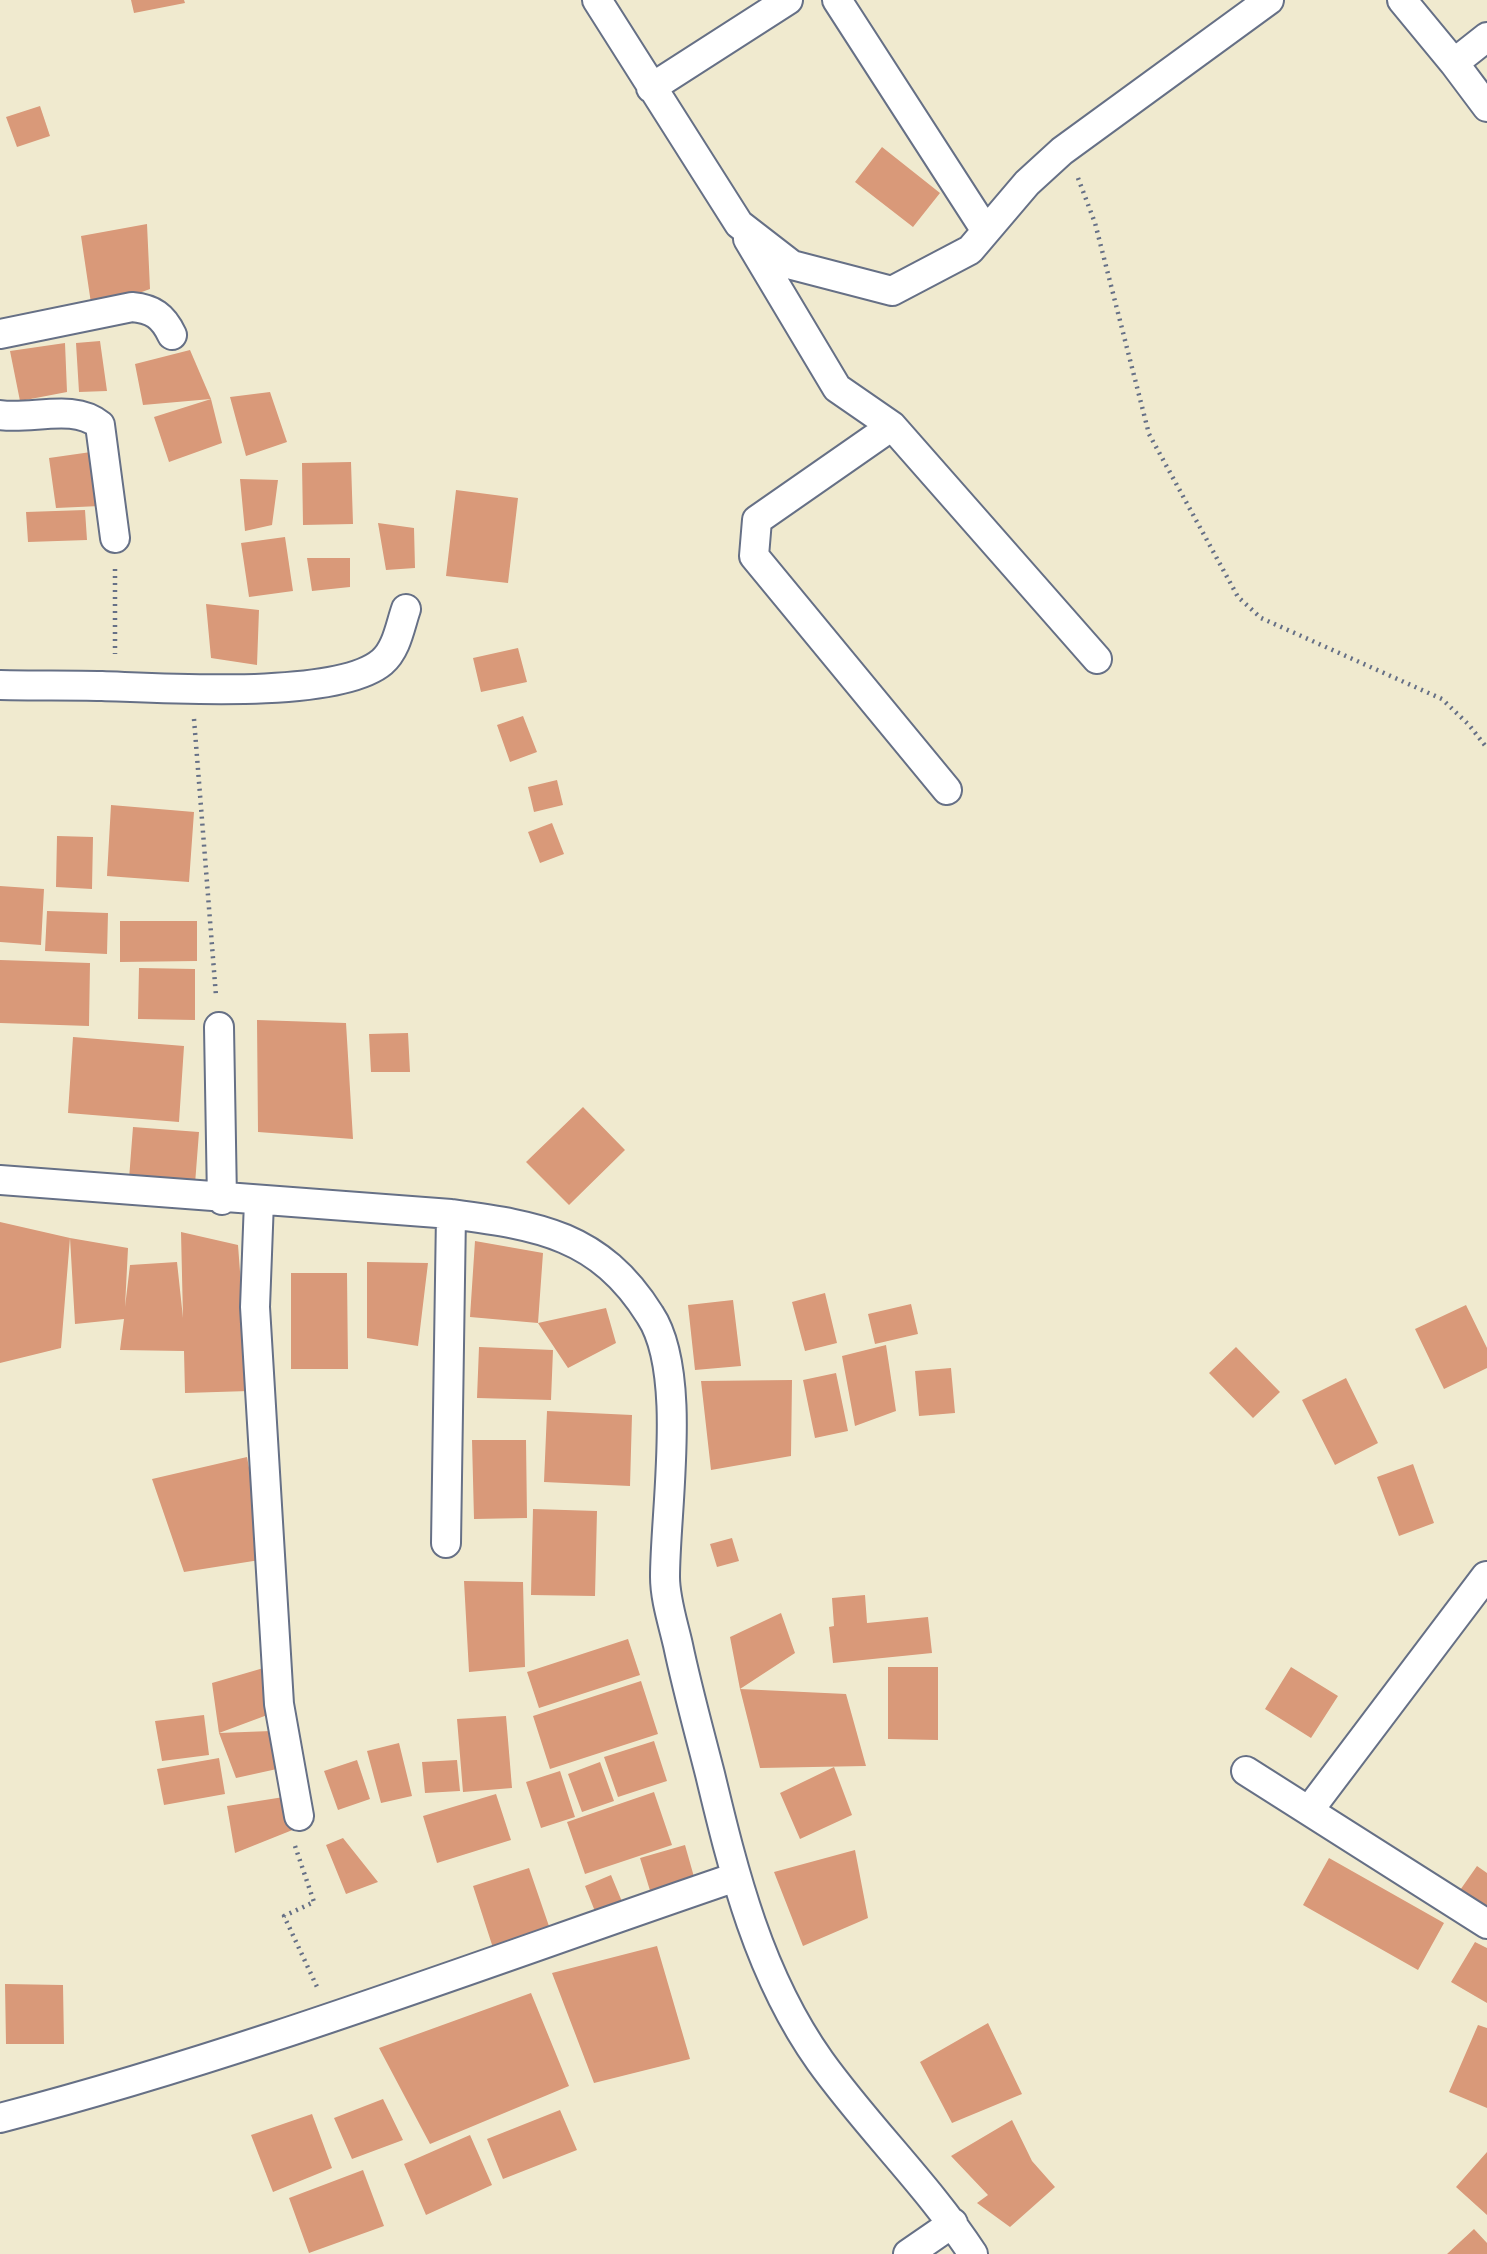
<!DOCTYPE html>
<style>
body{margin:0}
canvas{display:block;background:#f0eacf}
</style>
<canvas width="1487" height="2254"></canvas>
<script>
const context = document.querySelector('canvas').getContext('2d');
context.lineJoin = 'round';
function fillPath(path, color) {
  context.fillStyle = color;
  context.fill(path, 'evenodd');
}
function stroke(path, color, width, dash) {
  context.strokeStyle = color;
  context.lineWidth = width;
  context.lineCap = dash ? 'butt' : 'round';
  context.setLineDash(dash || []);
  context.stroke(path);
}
const building = new Path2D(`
 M131 0H184L185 3 134 13Z
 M40 106 50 136 17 147 6 117Z
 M882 147 940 193 913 227 855 182Z
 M147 224 150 289 92 310 81 236Z
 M100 341 107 391 79 392 76 343Z
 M65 343 67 392 20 401 10 351Z
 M190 350 211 399 222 443 169 462 154 417 211 399 143 405 135 364Z
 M270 392 287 442 246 456 230 397Z
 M91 452 100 506 56 508 49 458Z
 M351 462 353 524 303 525 302 463Z
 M240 479 278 480 272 525 245 531Z
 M456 490 518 498 508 583 446 576Z
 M85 510 87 540 28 542 26 512Z
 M378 523 414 528 415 568 386 570Z
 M285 537 293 591 249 597 241 543Z
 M307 558H350V587L312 591Z
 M206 604 259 610 257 665 211 658Z
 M518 648 527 682 481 692 473 658Z
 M523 716 537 752 510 762 497 725Z
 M557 780 563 805 534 812 528 787Z
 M111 805 194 812 189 882 107 876Z
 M552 823 564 854 540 863 528 832Z
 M57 836 93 837 92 889 56 887Z
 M0 886 44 889 41 945 0 942Z
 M47 911 108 913 107 954 45 951Z
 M120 921H197V961L120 962Z
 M0 960 90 963 89 1026 0 1023Z
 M139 968 195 969V1020L138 1019Z
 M257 1020 346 1023 353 1139 258 1132Z
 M408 1033 410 1072H371L369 1034Z
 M73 1037 184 1046 179 1122 68 1113Z
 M583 1107 625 1150 569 1205 526 1162Z
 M133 1127 199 1132 195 1184 129 1179Z
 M0 1222 70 1238 61 1348 0 1363Z
 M181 1232 238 1245 249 1391 185 1393 184 1351 120 1350 124 1319 75 1324 70 1238 128 1248 125 1307 130 1265 177 1262 183 1318Z
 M475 1241 543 1253 538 1323 470 1317Z
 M367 1262 428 1263 418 1346 367 1338Z
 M291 1273H347L348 1369H291Z
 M825 1293 837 1343 805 1351 792 1302Z
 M733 1300 741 1366 695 1370 688 1305Z
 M911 1304 918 1334 875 1344 868 1314Z
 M1466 1305 1487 1348V1368L1444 1389 1415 1329Z
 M606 1308 616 1343 568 1368 538 1323Z
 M886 1345 896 1411 855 1426 842 1356Z
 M479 1347 553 1350 551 1400 477 1398Z
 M1236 1347 1280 1392 1253 1418 1209 1373Z
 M951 1368 955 1413 919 1416 915 1371Z
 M836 1373 848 1431 815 1438 803 1380Z
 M1346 1378 1378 1443 1335 1465 1302 1400Z
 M792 1380 791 1456 711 1470 701 1381Z
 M547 1411 632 1415 630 1486 544 1482Z
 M472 1440H526L527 1518 474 1519Z
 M247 1457 266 1559 184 1572 152 1479Z
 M1413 1464 1434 1523 1399 1536 1377 1477Z
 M533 1509 597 1511 595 1596 531 1595Z
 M732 1538 739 1561 717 1567 710 1544Z
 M464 1581 523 1582 525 1667 469 1672Z
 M865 1595 867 1623 928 1617 932 1653 833 1663 829 1627 834 1626 832 1598Z
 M781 1613 795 1653 740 1689 846 1694 866 1766 760 1768 740 1689 730 1637Z
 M628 1639 640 1675 539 1708 527 1672Z
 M267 1667 270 1714 219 1733 212 1683Z
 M888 1667H938V1740L888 1739Z
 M1291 1667 1338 1696 1311 1738 1265 1709Z
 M641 1681 658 1734 550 1769 533 1716Z
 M204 1715 209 1755 162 1761 155 1721Z
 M506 1716 512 1788 463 1792 457 1719Z
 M271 1731 286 1767 236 1778 219 1733Z
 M654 1741 667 1781 618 1797 604 1757Z
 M399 1743 412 1796 381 1803 367 1751Z
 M219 1758 225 1794 164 1805 157 1769Z
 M357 1760 370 1799 338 1810 324 1771Z
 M457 1760 460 1791 425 1793 422 1762Z
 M600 1762 614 1801 582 1812 568 1774Z
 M834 1767 852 1815 800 1839 780 1793Z
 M560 1771 575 1817 541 1828 526 1782Z
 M654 1792 672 1845 585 1874 567 1822Z
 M496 1794 511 1840 437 1863 423 1816Z
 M290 1796 295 1829 235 1853 227 1806Z
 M343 1838 378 1882 346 1894 326 1845Z
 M685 1845 696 1884 652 1897 640 1858Z
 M855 1850 868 1918 803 1946 774 1872Z
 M1329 1858 1444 1923 1418 1970 1303 1905Z
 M1477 1866 1487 1873V1913L1458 1893Z
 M529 1868 551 1932 494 1951 473 1886Z
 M611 1875 623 1904 596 1914 585 1886Z
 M1475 1942 1487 1948V2003L1451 1982Z
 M657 1946 690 2059 594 2083 552 1973Z
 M5 1984 63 1985 64 2044H6Z
 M531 1993 569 2086 430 2144 379 2048Z
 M988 2023 1022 2094 952 2123 920 2062Z
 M1478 2025 1487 2028V2108L1449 2092Z
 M383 2099 403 2140 352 2159 334 2118Z
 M560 2110 577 2150 503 2179 487 2139Z
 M312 2114 332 2168 273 2192 251 2135Z
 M1012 2120 1032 2161 1055 2187 1010 2227 977 2203 988 2195 951 2156Z
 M470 2135 492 2185 426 2215 404 2164Z
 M1487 2152V2215L1456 2187Z
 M363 2170 384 2226 309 2253 289 2198Z
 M1474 2229 1487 2243V2254H1447Z`);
const path = new Path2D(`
 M1078 178 1095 223 1149 434 1238 597 1261 618 1442 699 1469 725 1487 748
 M115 569V654
 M194 719 216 996
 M295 1846 314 1902 284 1916 318 1989`);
const street = new Path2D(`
 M597 0 739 224 792 265 892 291 970 250 1027 183 1062 151 1269 0
 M837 0 986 231
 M1402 0 1454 63
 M1487 37 1454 63 1487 107
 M651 88 788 0
 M748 239 837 388 892 426 1097 659
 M0 334 132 307C153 309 163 316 172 335
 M0 415C31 420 74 403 100 425L115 538
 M892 426 757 520 754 556 947 790
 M0 685C34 686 68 685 102 686 162 688 337 700 382 662 397 649 400 626 406 609
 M219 1027 222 1200
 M0 1180 451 1214C538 1226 599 1234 650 1315 688 1372 665 1509 665 1577 665 1599 673 1623 678 1645 687 1688 699 1731 710 1774 734 1874 759 1975 820 2061 868 2128 928 2185 973 2254
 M259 1201 255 1307 279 1704 299 1816
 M446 1543 451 1214
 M1246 1771 1487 1924
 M1310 1809 1486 1576
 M0 2118C250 2053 492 1960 736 1877
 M908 2254 953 2223`);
fillPath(building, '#d99979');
stroke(street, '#667086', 32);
stroke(path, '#667086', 4.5, [2, 5]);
stroke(street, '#fff', 28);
</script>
